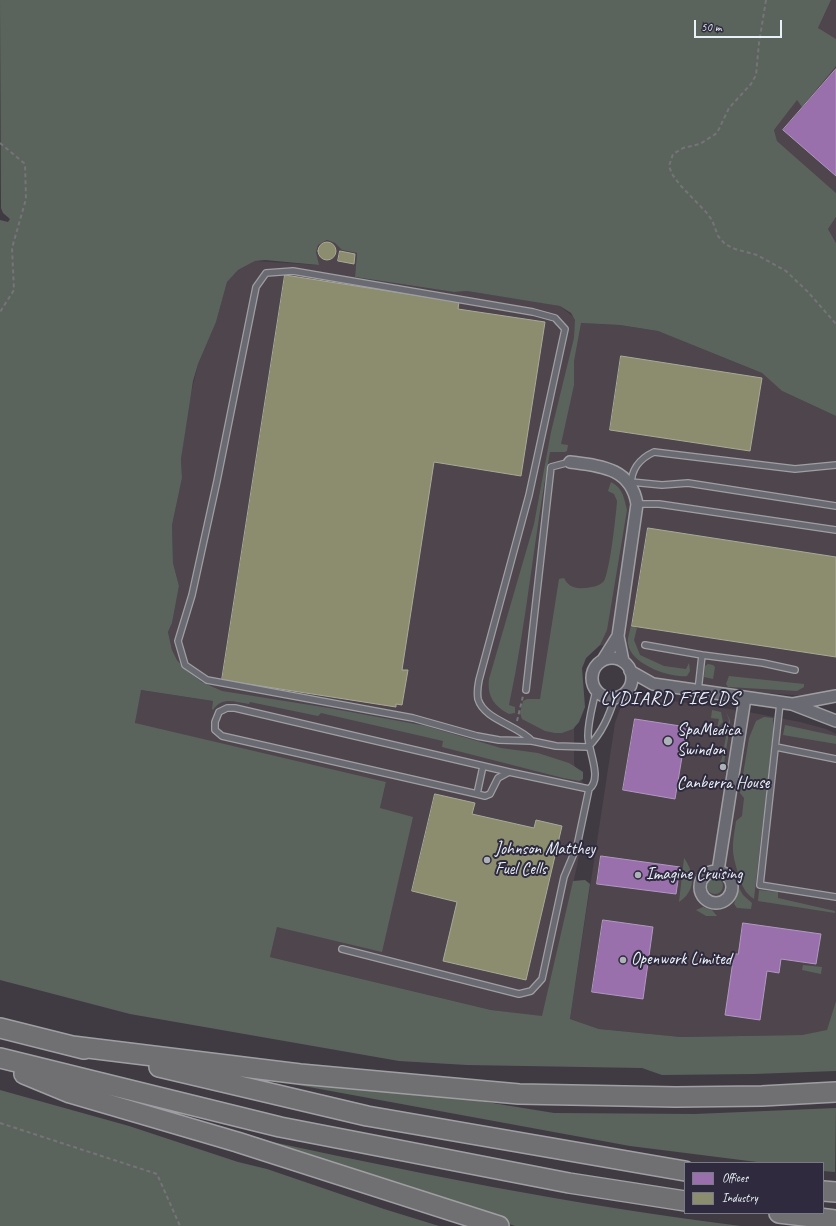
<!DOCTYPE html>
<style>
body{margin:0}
#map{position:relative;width:836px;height:1226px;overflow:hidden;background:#403b42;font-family:Caveat,sans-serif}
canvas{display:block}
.legend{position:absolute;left:684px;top:1162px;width:140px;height:52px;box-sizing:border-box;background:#2f2a3d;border:1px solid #797a88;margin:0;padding:5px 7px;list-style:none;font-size:12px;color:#e8f1f8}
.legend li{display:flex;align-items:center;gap:8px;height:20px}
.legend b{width:20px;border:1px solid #797a88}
.scale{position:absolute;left:694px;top:20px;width:88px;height:18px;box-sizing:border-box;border:2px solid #e8f1f8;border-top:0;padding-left:5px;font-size:12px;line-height:14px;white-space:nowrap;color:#e8f1f8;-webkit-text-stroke:3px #2f2a3d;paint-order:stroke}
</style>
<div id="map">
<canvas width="836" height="1226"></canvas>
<ul class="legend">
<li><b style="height:11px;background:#9970ab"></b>Offices</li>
<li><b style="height:11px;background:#8c8c6e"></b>Industry</li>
</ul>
<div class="scale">50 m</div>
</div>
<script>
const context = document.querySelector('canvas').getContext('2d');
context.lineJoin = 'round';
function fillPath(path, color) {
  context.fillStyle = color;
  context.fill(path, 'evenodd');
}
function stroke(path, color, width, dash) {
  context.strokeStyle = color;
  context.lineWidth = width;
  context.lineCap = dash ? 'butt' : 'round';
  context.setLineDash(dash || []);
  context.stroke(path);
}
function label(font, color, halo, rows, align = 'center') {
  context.font = font + ' Caveat,sans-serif';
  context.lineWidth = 4;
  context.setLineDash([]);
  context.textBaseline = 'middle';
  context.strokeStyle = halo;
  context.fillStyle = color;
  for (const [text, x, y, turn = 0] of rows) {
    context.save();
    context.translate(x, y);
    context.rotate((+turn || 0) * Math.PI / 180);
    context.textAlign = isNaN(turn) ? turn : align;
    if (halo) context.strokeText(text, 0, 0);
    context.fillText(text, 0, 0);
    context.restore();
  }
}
const built = new Path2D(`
 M831 0H836V193L777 141 774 130 797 99 818 28Z
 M836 217V243L828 229Z
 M328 240 335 243 342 250 357 253 355 277 454 292 467 291 545 303 560 306 581 323 620 325 658 331 762 373 782 391 836 416V692L828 694 805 696 726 690 665 680 647 676 631 662 622 649 600 645 586 658 578 679 582 706 574 729V764L589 796 577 866 543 1017 491 1010 270 957 277 927 380 808 386 783 135 724 140 690 213 701 215 688 202 682 186 670 177 660 172 650 168 632 172 623 179 586 173 563 172 525 182 478 181 459 188 406 198 364 216 322 227 282 238 270 255 261 318 265 316 252 318 245Z
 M646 697 743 711 800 722 826 729 836 734V1001L827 1031 802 1035 681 1037 599 1029 570 1019 615 723 620 709 631 700Z`);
const green = new Path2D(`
 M0 0H831L818 28 836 39V66L802 107 797 100 774 130 777 141 836 193V217L828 229 836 243V416L782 391 762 373 658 331 620 325 581 323 574 361V385L561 444 568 445 567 451 565 452H550C534 536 527 621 509 705L515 707V713L509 714C494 706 487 696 489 679L534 524 551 432 574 338 575 320 571 313 560 306 467 291 454 292 355 277 357 253 342 250 335 243 327 240 318 245 316 252 319 265 265 260 255 261 238 270 227 282 216 322 198 364 193 381 181 459 182 478 172 525 173 563 179 586 172 623 168 632 172 650 177 660 186 670 202 682 222 691 329 708 426 726 501 748 538 753 569 763 583 772V779L579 781 563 778 442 747 443 741 321 713 318 716 250 702 249 704C235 702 222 696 213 710L212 709 213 701 141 690 135 723 386 782 380 808 413 817 382 952 277 927 270 957 491 1010 542 1016 573 881 585 880 590 884 570 1019 599 1029 681 1037 802 1035 827 1030 836 1001V1071L753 1074 662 1075 642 1068 467 1065 399 1061 130 1014 0 980V220L8 222 10 219 3 213 1 208Z
 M611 482C623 488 624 498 627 510L607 630 600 645 586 658 582 668 585 707 579 722 573 729 562 733H555L545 731 522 719 520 713 523 701 527 699H540L559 579 564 578C568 586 574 589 584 588 590 588 600 586 604 581 610 570 616 515 617 501L614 494 608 491Z
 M631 625 637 628 634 640 640 655 664 666 686 669 689 663 690 671 687 676C669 678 631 664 628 644 627 639 630 631 631 625Z
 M708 664 713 665 715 667 713 679 704 677 705 666Z
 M729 676 804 684V687L797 691 728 687 726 684Z
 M712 710 721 712 723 722 717 728 719 719 711 718Z
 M726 712 730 720V726L724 763 720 762 722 758 729 720Z
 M764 717 773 718V733L754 899C745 893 742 886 739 876 731 851 732 847 736 821L742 816 744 798 740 793 749 738 756 721Z
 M785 725 836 736V744L783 735Z
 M684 858C695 873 696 891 679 902Z
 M707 886a8 8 0 1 1 16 0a8 8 0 1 1-16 0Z
 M739 888 743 895 752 903 751 909 737 908 734 904Z
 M759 890 778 892V898L835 911V913L758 901Z
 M703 907 712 910 717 916H706L696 910Z
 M803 965 822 967 821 974 802 970Z
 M300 1082 449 1096 554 1113 695 1114 836 1108 835 1172 823 1171V1163H765L630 1146 298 1085Z
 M0 1090 129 1126 238 1162 267 1169 384 1209 439 1226H0Z
 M249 1137C411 1172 576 1206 741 1226H515Z`);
const offices = new Path2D(`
 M836 69V176L783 130Z
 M635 719 687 727 675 799 623 790Z
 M601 856 680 867 676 894 597 884Z
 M603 920 653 927 643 999 592 992Z
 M743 923 821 934 816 964 781 959 779 973 767 971 760 1020 725 1015 734 954H738Z`);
const industry = new Path2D(`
 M318 251a9 9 0 1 1 18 0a9 9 0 1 1-18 0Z
 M340 251 355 254 354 264 338 261Z
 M285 275 459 302 458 309 545 322 521 476 434 462 402 670H408L402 705 396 704V707L222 680Z
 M621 356 762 378 750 451 610 430Z
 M648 528 836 557V657L632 626Z
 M435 794 475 803 472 814 534 828 536 820 562 826 526 980 443 961 457 902 412 891Z`);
const path = new Path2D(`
 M766 0 759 43 756 75 751 84 729 108 717 133 700 144 683 148 673 154 669 166 672 174 680 185 706 212 712 220 718 236 725 244 735 249 757 255 786 271 808 292 836 324
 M0 143 25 164 26 199 12 248 14 290 0 312
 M517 721 523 696
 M0 1123 157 1174 180 1226`);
const lane = new Path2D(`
 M631 482 662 485 688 483 836 506
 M631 486C631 469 639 459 654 452L795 469 836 465
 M637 504H659L836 530
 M645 645 702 655
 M526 690 551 467 570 462
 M698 691 702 655 763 663 795 670
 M780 703 760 885 836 897
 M227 708H235L509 772 498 778 490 794 485 796 477 794 222 736 215 730V722L219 712Z
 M532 741C518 725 484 720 478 699 477 693 478 685 479 680L529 495 565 329 555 318 533 312 293 271 266 273 256 287 217 481 192 595 178 641 185 665 207 680 413 718 477 736 499 740 532 741 556 746 588 747C602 733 609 716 615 697
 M776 747 836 759
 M509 772 589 789
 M477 794 483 766
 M342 949 519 994 531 991 542 979 564 877 577 846 589 789C603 779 588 750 588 736 588 720 593 705 596 690`);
const street = new Path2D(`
 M570 462C601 466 631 468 637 504L618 636 623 661
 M592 678a20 20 0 1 1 40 0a20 20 0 1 1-40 0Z
 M603 660 618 636
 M630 671 653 684 792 704 836 721
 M793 704 836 696
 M700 887a16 16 0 1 1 32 0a16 16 0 1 1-32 0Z
 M718 871 745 698`);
const highway = new Path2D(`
 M0 1028 84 1049
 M72 1046 300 1074 519 1094 676 1097 762 1096 836 1092
 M0 1058 280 1127 569 1183 685 1201
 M159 1067 367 1116 685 1171
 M24 1074 70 1093 237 1142 499 1226
 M823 1191 836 1192
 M779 1213 836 1220`);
const markers = [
 [668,741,5,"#adb1b8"],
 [723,767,4,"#adb1b8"],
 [487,860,4,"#adb1b8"],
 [638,875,4,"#adb1b8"],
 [623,960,4,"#adb1b8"]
];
const poiNames = [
 ["SpaMedica",677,731],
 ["Swindon",677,751],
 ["Canberra House",723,784,"center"],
 ["Johnson Matthey",495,850],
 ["Fuel Cells",495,870],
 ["Imagine Cruising",646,875],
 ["Openwork Limited",631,960]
];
const quarterNames = [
 ["LYDIARD FIELDS",670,699]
];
fillPath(built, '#4f454d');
fillPath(green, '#5b645c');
fillPath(offices, '#9970ab');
stroke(offices, '#b197c2', 1);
fillPath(industry, '#8c8c6e');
stroke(industry, '#a8aa97', 1);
stroke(lane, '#9f9fa3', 8);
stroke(street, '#9f9fa3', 14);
stroke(highway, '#9f9fa3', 22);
stroke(path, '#757479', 2, [4, 3]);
stroke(lane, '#6a6b72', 5.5);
stroke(street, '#6a6b72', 11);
stroke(highway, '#706f72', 19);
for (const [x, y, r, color] of markers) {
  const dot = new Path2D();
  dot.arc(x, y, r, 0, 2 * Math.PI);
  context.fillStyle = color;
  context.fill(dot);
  stroke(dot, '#2f2a3d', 1.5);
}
label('17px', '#e8f1f8', '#2f2a3d', poiNames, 'left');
context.letterSpacing = '1px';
label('19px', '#e8f1f8', '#2f2a3d', quarterNames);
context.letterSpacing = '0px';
</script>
